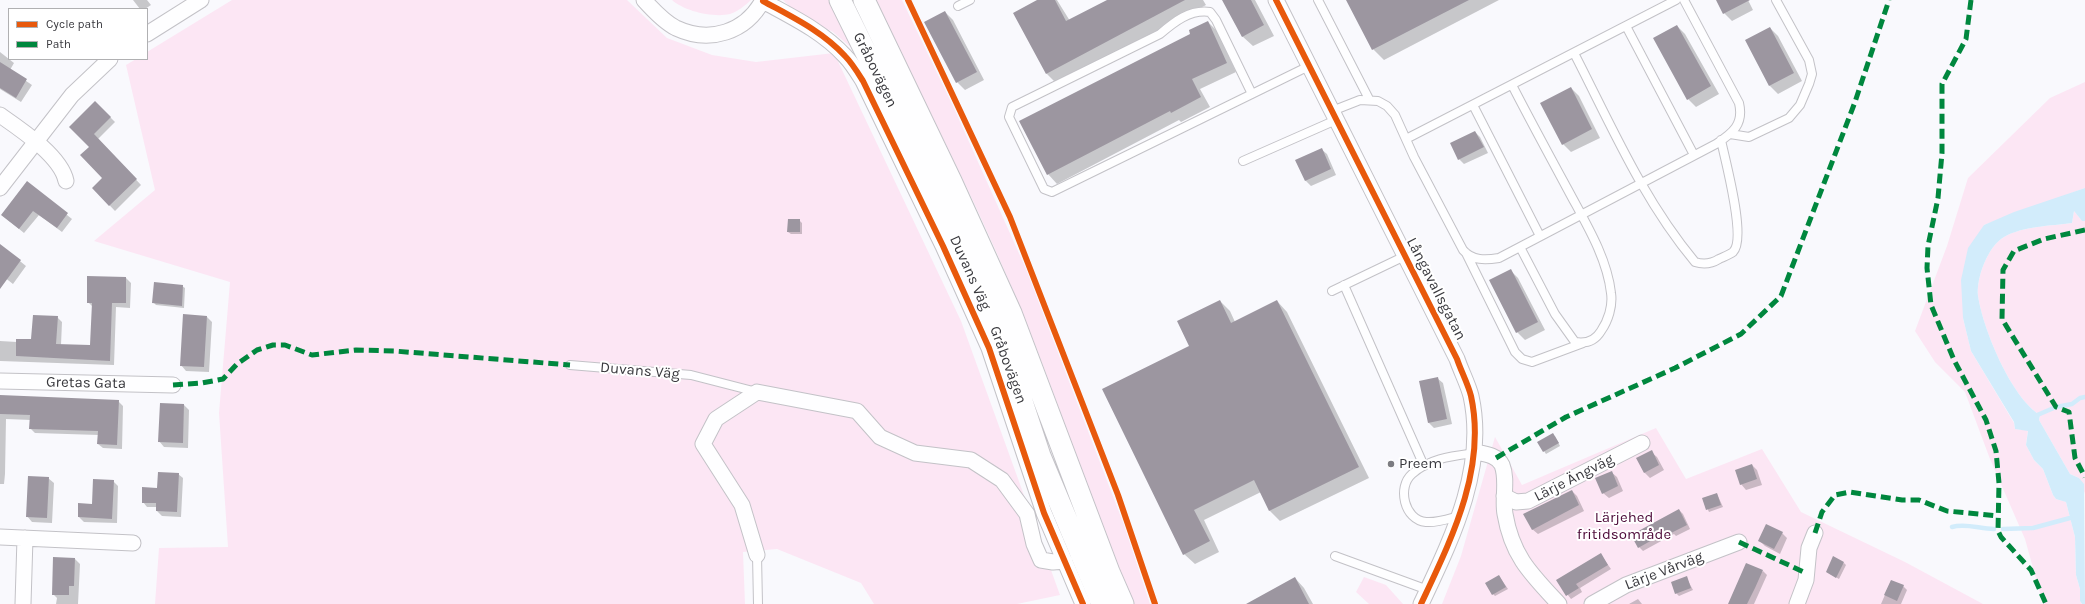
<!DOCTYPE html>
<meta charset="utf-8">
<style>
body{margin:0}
#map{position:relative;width:2085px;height:604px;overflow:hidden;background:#f9f9fd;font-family:Karla,sans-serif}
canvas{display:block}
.legend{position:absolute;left:8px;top:8px;width:140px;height:52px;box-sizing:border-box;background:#fff;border:1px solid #b0b0b2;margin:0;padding:5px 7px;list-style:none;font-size:12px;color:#39393e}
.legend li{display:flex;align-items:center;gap:8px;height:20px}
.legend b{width:20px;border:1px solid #b0b0b2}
</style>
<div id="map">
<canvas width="2085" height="604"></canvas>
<ul class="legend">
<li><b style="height:5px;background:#e8590c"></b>Cycle path</li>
<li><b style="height:5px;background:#00873e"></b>Path</li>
</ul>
</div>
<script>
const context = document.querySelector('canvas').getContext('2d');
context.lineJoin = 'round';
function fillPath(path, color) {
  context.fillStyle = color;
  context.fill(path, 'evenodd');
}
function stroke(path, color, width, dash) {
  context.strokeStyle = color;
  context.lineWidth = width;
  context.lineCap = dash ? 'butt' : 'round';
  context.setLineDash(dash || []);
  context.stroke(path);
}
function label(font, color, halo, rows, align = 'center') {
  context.font = font + ' Karla,sans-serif';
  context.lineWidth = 4;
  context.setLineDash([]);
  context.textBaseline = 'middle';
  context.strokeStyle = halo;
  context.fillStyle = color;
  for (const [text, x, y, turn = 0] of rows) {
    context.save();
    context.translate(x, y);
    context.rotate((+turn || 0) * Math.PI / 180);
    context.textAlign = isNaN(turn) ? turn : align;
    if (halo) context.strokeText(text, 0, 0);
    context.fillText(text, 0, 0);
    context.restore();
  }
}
const green = new Path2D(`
 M232 0H627L667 38 712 55 756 62 834 53 961 321 1060 595 1017 604H874L861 583 777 549 743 552 745 604H155L159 548 228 547 219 413 230 282 94 241 155 190 126 65 136 59H147V52Z
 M672 0H751C746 5 737 12 730 14 713 18 684 11 672 0Z
 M783 0H831L855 51 833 32 797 14Z
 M874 0H902L953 106 1026 269 1124 525 1150 604H1134C1095 515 1066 422 1030 332 985 218 929 110 874 0Z
 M2085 82V188L1984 225 1963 318 1971 351 2014 423 2015 429 2028 430 2026 445 2034 460 2043 469 2053 495 2056 499 2066 502 2075 537 2076 575 2080 589V601L2082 604H2043L2025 539 1990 459 1965 392 1935 362 1915 331 1947 246 1968 178 2050 98Z
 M2074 211 2082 221H2085V494L2079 478 2070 474 2039 420 2040 415C2011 397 1983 329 1978 296 1976 278 1988 246 2004 237 2023 226 2051 226 2072 223Z
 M1656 428 1686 479 1762 449 1801 512 1905 562 1983 604H1442L1461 556 1495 437 1522 485Z
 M1364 577 1386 585 1403 604H1369L1356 592Z`);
const water = new Path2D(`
 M2085 188V221H2082L2074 211 2072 223C2051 226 2023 226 2004 237 1988 246 1976 278 1978 296 1983 329 2011 397 2040 415L2039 420 2070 474 2079 478 2084 484 2085 604H2082L2080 601V589L2076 575 2075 537 2066 502 2056 499 2053 495 2043 469 2034 460 2026 445 2028 431 2015 429 2014 422 1971 351 1963 318 1961 280 1968 248 1984 225 2014 212Z`);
const shadow = new Path2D(`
 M133 0H147L151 5 145 9H140Z
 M1039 0H1057L1070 21 1109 0H1203L1206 5 1057 84 1047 74Z
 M1223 0H1255L1274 36 1253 46 1242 36Z
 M1347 0H1499L1384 60 1373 49Z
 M1717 0H1748L1753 10 1732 21 1724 13Z
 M945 12 953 20 984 80 965 90 957 82Z
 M1208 22 1217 31 1236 72 1200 89 1210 107 1181 122 1179 120 1057 184 1048 174 1192 34Z
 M1677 26 1685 34 1719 94 1696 107 1688 99Z
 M1770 28 1778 36 1802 81 1778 94 1770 86Z
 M0 52 14 63 10 70 32 85 21 102 0 89Z
 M1571 88 1579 96 1600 138 1571 152 1563 144Z
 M95 102 115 122 98 139 141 185 115 211 93 188 104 178 90 147Z
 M1475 132 1480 137 1488 153 1464 164 1459 159Z
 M1321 149 1327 154 1336 175 1311 186 1306 181 1296 161Z
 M27 183 72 219 62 232 39 215 24 233 2 215Z
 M799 220 802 223V234H791L788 232Z
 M0 245 26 266 13 284 4 277 0 282Z
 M1510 270 1518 278 1545 330 1525 340 1517 332Z
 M126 278 131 283 130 308 116 307 114 365 0 361V341L17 342 32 340 57 317 62 322 61 345 91 346 93 307 88 302Z
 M182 286 185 288 184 308 156 305 154 303Z
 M1220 301 1230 311 1235 322 1277 301 1287 312 1369 478 1280 521 1270 511 1261 492 1204 520 1219 552 1195 564 1184 554 1191 347Z
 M207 317 212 322 209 372 186 371 181 365Z
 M1437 378 1443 383 1452 424 1434 428 1429 423Z
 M0 396 118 401 123 406 122 449 103 448 98 444 99 435 35 433 30 428 31 420 6 419 5 474 4 484H0Z
 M161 404 184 405 189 410 188 448 164 447 159 441Z
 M1555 436 1560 446 1546 454 1538 442Z
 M1651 452 1657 457 1664 470 1650 478 1644 472Z
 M1752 465 1757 470 1762 485 1746 490 1741 484Z
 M1611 472 1617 477 1623 491 1609 498 1603 493Z
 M178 474 183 478 181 517 162 516 157 511V507H147L143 502Z
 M48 478 54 483 52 523 32 522 27 516Z
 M113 481 118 486 117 523 84 522 79 517 93 505Z
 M1572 491 1577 496 1584 511 1538 534 1532 529Z
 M1717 494 1723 507 1709 512 1703 499Z
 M1679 510 1683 514 1690 529 1676 536 1674 534 1643 551 1639 547Z
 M1782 533 1787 538 1780 554 1765 546 1760 541Z
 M1601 555 1611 569 1580 588 1582 592 1571 599 1557 581Z
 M75 559 80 564 78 604H56L57 598 53 594Z
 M1844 563 1846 565 1839 579 1827 572Z
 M1763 571 1767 575 1754 604H1729Z
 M1499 576 1508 589 1495 596 1493 594Z
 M1686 577 1693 590 1679 596 1676 593Z
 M1295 578 1304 588 1313 604H1248Z
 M1891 581 1903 586 1907 590 1901 604H1881Z
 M1638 599 1642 604H1629Z`);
const stream = new Path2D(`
 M2035 416 2056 407 2072 404 2080 398 2085 397
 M1952 527C1966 523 1980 529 1994 529
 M2003 529 2033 528 2070 518`);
const building = new Path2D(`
 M1037 0H1055L1066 21 1107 0H1185L1046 74 1013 13Z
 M1222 0H1251L1264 25 1242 37Z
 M1346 0H1469L1372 50Z
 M1716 0H1750L1723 14Z
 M945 11 977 72 956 83 924 22Z
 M1208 21 1227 63 1192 79 1201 97 1171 113 1170 111 1047 175 1019 121 1190 34 1189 30Z
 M1677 25 1711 86 1687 100 1653 38Z
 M1770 27 1794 73 1769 86 1745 40Z
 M0 62 27 79 16 98 0 88Z
 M1571 87 1592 129 1562 145 1540 103Z
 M95 101 111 117 94 134 137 179 109 206 92 188 102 178 80 155 89 147 69 127Z
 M1475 131 1484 147 1458 160 1450 143Z
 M1322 148 1331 169 1305 181 1295 160Z
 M27 181 68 213 57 228 33 211 19 229 1 215Z
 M788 219H800V232H787Z
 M0 244 21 260 0 289Z
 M1511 269 1538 322 1516 333 1489 280Z
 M87 276 126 277V303H112L110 361 16 356V339H31L33 315 58 316 56 344 90 345 92 303H87Z
 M154 282 183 285 182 306 152 303Z
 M1220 300 1231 323 1277 300 1359 467 1269 511 1254 480 1194 510 1210 541 1183 555 1102 389 1189 346 1177 321Z
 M183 314 207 316 204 367 180 366Z
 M1438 377 1447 419 1428 423 1419 381Z
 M0 395 119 400 117 445 97 444 98 431 29 429 30 415 0 414Z
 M160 403 184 404 183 443 158 442Z
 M1553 433 1559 443 1543 452 1537 442Z
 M1652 450 1659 465 1644 473 1636 458Z
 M1752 464 1757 479 1740 485 1735 470Z
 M1612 471 1618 486 1602 494 1595 478Z
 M158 472 179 473 177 512 156 511V503H142V487L157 488Z
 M28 476 49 477 47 518 26 517Z
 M93 479 114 480 112 519 78 517V503L92 504Z
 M1572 490 1579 505 1532 530 1523 514Z
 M1717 493 1721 505 1706 510 1702 498Z
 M1679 509 1687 525 1671 533 1670 530 1638 548 1631 535Z
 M1766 524 1783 532 1774 549 1758 541Z
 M1601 553 1608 565 1576 584 1579 588 1566 596 1556 580Z
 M1833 556 1844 562 1836 578 1826 572Z
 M53 557 75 558 74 586H69V595H52Z
 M1746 563 1763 570 1755 588 1747 604H1728Z
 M1499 575 1506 587 1492 595 1485 583Z
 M1687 576 1691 588 1675 594 1671 582Z
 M1295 577 1309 604H1246Z
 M1891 580 1904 585 1897 601 1884 595Z`);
const service = new Path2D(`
 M1318 0 1369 99
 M958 6 970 0
 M1626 26 1694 155
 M1574 53C1611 125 1643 200 1695 262 1704 265 1711 264 1719 259 1723 257 1729 255 1733 252 1747 239 1725 160 1721 140
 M1512 85C1530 120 1549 155 1568 190 1585 222 1607 257 1611 293 1613 306 1608 321 1601 331 1595 341 1586 344 1575 342L1555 314 1520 247
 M1252 94 1216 20 1210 12C1190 9 1174 22 1160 34L1012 107 1009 117 1044 189 1052 192 1309 66
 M1473 105 1540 236
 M1332 111 1360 100 1378 101 1387 106 1395 115 1414 157 1463 250C1472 261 1486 260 1499 258L1716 144C1733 133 1744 124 1739 103L1684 0
 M1730 134 1749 137 1789 118 1800 105 1809 84 1812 74 1809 60 1776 0
 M1406 139 1676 0
 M1243 161 1336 120
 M1466 253 1515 352 1522 359 1532 362 1583 343
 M1344 285 1424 466
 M1332 291 1405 256
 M570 365 691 375 757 392
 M1459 516C1448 519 1437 523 1426 522 1404 520 1397 487 1412 474 1430 458 1453 456 1475 453
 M757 555 758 604
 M1335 556 1428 590`);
const minor = new Path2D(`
 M644 0C653 10 664 22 676 28 710 44 746 32 763 0
 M1276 0 1457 359C1461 371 1468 384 1471 396 1487 469 1451 540 1421 604
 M763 1C792 17 822 31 845 56 852 63 858 73 863 81L943 246 989 348 1044 513 1083 604
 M147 34 201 0
 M0 115C20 129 61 156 66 181
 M0 188 72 95 110 59
 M0 381 173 385
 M1475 452C1485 454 1497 455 1502 465 1508 480 1502 499 1505 514 1512 556 1531 574 1559 604
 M1504 496 1516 502 1528 501 1642 443
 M0 537 133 543
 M757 555 742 505 703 444 716 419 757 392 857 411 880 437 915 453 971 460 1002 480 1027 514 1034 544 1041 560 1053 562 1065 561
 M23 604 25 538
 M1592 604 1626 585 1739 542
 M1797 604 1806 580 1809 548 1815 533`);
const secondary = new Path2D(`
 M840 0 925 172 1004 347 1040 456 1102 604
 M864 0 951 181 1011 313 1109 572 1123 604`);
const quiet = new Path2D(`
 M1971 0 1966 39 1942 84V153L1938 198 1928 246 1927 268 1931 305 1954 360 1986 420 1996 451 1999 483 1998 531 2001 537 2031 570 2046 604
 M2085 230 2044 239 2014 251 2003 270 2002 319 2056 407 2069 412 2075 458 2085 477
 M173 385 202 383 223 379 237 364 257 350 273 345H285L312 355 356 350 394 351 570 365
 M1496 458 1566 417 1675 368 1741 334 1781 296 1855 102 1889 0
 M1815 533 1822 512 1835 495 1850 492 1902 500H1919L1947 511 1998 516
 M1739 542 1806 573`);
const cycleway = new Path2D(`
 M908 0 1010 217 1118 495 1155 604
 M1276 0 1457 359C1461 371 1468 384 1471 396 1487 469 1451 540 1421 604
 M763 1C792 17 822 31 845 56 852 63 858 73 863 81L943 246 989 348 1044 513 1083 604`);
const markers = [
 [1391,464,4,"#7c7c81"]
];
const streetNames = [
 ["Gråbovägen",875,70,64],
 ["Duvans Väg",970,273,66],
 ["Långavallsgatan",1436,289,63],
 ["Gråbovägen",1008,365,70],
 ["Duvans Väg",640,371,5],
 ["Gretas Gata",86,383,1],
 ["Lärje Ängväg",1574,478,-27],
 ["Lärje Vårväg",1664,571,-21]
];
const poiNames = [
 ["Preem",1399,464]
];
const parkNames = [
 ["Lärjehed",1624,518],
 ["fritidsområde",1624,535]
];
fillPath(green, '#fce6f4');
fillPath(water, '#d2ecfb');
fillPath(shadow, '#0003');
stroke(stream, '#d2ecfb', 4.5);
fillPath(building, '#9c96a0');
stroke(service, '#c3c2c7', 10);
stroke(minor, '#c3c2c7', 17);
stroke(secondary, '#c3c2c7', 23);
stroke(service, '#fefeff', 8);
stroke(minor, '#fefeff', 15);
stroke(secondary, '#fefeff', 21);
stroke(quiet, '#00873e', 5, [10, 5]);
stroke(cycleway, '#e8590c', 6);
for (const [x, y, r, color] of markers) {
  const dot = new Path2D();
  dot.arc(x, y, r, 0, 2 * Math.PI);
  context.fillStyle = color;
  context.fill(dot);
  stroke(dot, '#fff', 1.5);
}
label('15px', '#39393e', '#fff', streetNames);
label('15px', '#39393e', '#fff', poiNames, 'left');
label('15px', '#4b0837', '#fff', parkNames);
</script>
